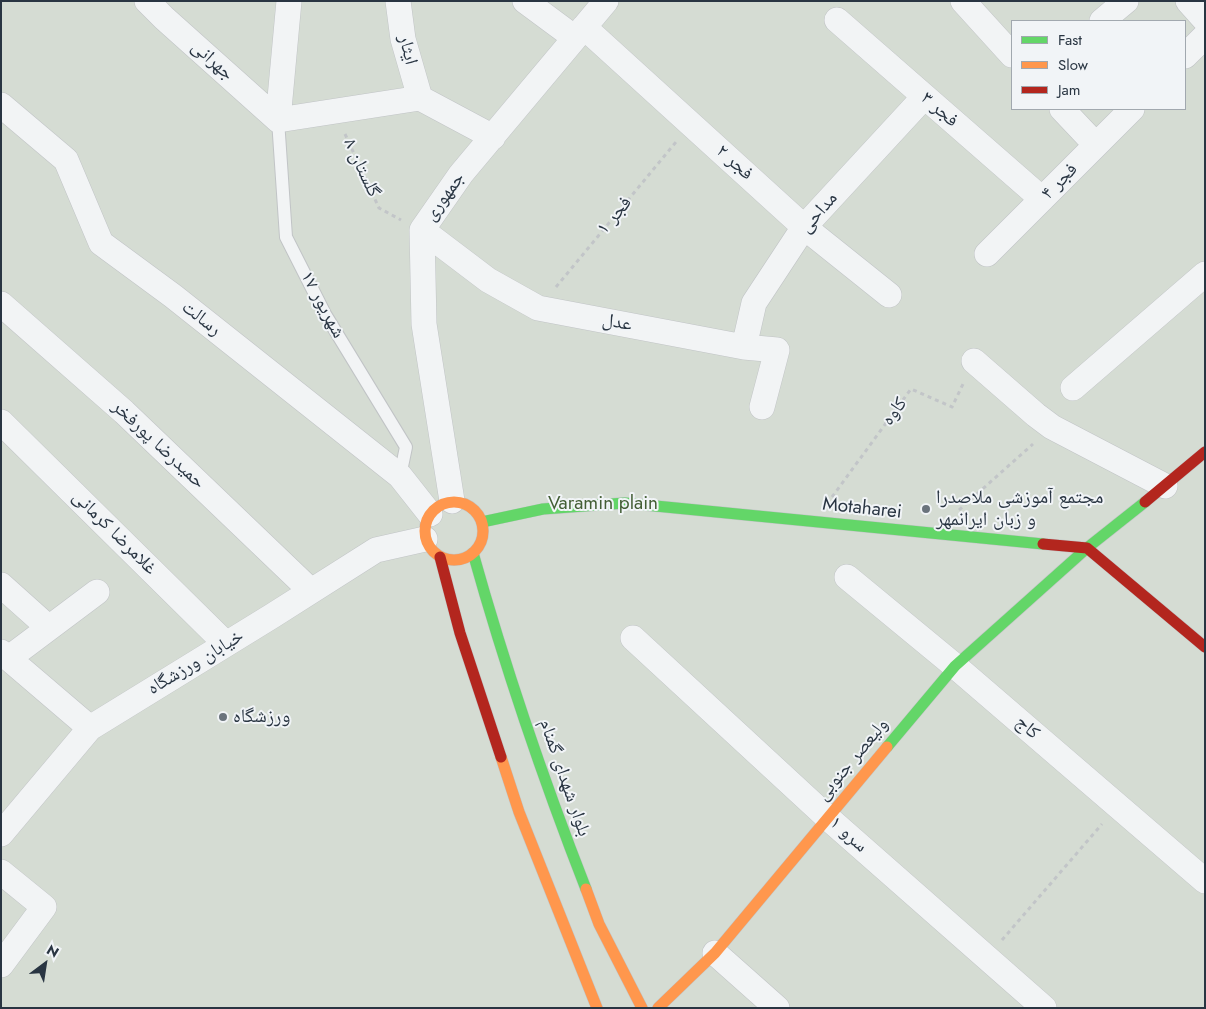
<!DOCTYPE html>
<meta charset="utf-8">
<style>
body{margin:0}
#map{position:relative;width:1206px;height:1009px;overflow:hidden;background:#e3e6e8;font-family:Jost,sans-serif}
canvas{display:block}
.frame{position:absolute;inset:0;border:2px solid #293542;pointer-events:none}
.legend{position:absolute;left:1011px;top:20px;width:175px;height:90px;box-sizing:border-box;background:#f1f4f7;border:1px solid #a1a8af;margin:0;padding:6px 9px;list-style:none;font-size:15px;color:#293542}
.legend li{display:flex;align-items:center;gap:10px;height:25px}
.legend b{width:25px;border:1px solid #a1a8af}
.north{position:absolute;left:20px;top:939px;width:50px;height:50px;-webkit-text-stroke:4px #f1f4f7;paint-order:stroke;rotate:31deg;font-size:14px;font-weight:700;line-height:20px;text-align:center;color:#293542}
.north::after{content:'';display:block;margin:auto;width:18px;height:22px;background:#293542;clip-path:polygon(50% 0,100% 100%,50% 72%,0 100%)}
</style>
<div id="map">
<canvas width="1206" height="1009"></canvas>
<div class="frame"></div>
<ul class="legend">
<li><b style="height:6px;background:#63d668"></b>Fast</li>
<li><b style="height:6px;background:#ff974d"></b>Slow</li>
<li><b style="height:6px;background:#b3261e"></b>Jam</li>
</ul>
<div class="north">N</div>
</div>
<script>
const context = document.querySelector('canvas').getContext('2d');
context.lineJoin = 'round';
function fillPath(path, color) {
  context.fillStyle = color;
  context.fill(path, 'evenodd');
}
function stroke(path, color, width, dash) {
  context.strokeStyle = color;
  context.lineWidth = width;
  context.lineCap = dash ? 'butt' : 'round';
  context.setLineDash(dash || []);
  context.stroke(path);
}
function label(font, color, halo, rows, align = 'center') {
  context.font = font + ' Jost,"Noto Naskh Arabic",sans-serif';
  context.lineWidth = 4;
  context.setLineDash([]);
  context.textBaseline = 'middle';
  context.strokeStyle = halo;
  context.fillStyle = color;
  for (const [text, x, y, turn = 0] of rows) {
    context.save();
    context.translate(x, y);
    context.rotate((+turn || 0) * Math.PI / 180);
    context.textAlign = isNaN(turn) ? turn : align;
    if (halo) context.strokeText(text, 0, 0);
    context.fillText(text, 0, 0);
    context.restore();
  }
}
const green = new Path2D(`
 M1 1H1205V1008H1ZM1012 21H1185V109H1012Z`);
const path = new Path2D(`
 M345 134 379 208 401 220
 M556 287 676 142
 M832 497 911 389 952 407 963 384
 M959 510 1033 444
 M1002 940 1102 824`);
const lane = new Path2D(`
 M278 120 286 237 325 314 406 447 400 476`);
const street = new Path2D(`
 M147 1 164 18 278 120
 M398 1 403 39 420 98
 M525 1 575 38
 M963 1 1012 55
 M1188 1 1205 20
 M837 20 1042 199
 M1102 21 1126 1
 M584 27 804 227 889 295
 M1185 56 1205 36
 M1 105 66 160 101 243 173 296 400 476 430 514
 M1062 109 1096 145
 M278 120 420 98 493 137
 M278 120 289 1
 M422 230 488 280 538 308 744 347 777 350 762 407
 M987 254 1132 109
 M1 304 124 412 311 591
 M744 347 754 303 804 227 924 97
 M974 361 1036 415 1052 427 1165 486
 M1073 388 1205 274
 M1 422 226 644
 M452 501 424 324 422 230 461 174 606 1
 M847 577 955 666 1205 881
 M1 585 49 628
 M633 638 828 818 1044 1008
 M1 652 90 728
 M9 658 97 592
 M1 834 90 728 272 616 376 550 425 539
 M1 872 44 907 1 965
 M715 953 777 1008`);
const fast = new Path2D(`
 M482 522 543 509 625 503 1043 544
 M473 553C505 667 543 779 586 889
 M887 747 955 666 1087 548 1145 502`);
const slow = new Path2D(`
 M425 531a29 29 0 1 1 58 0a29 29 0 1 1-58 0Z
 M501 757 519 812 597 1008
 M586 889 599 924 642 1008
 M658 1008 715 953 887 747`);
const jam = new Path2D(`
 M1145 502 1205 452
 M1043 544 1087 548 1205 647
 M440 557 460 633 501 757`);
const markers = [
 [926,509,5,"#6a737c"],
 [223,717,5,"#6a737c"]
];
const streetNames = [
 ["ایثار",407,50,76],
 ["جهرانی",212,61,42],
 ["فجر ۳",939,110,41],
 ["فجر ۲",734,163,42],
 ["گلستان ۸",361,168,65],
 ["فجر ۴",1060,182,-45],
 ["جمهوری",445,197,-54],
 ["مداحی",819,213,-49],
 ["فجر ۱",615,216,-50],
 ["۱۷ شهریور",322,305,62],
 ["رسالت",201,319,38],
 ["عدل",617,323,11],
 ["کاوه",895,412,-54],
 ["حمیدرضا پورفخر",158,445,43],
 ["Motaharei",862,509,6],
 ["غلامرضا کرمانی",114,533,45],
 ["خیابان ورزشگاه",196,663,-31],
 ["کاج",1027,728,41],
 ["ولیعصر جنوبی",853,760,-50],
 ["بلوار شهدای گمنام",564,778,71],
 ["سرو ۱",848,835,42]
];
const poiNames = [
 ["مجتمع آموزشی ملاصدرا",936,498],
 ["و زبان ایرانمهر",936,520],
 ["ورزشگاه",233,717]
];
const parkNames = [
 ["Varamin plain",603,504]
];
fillPath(green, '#d5dcd3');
stroke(lane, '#c1c4c6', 14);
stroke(street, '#c1c4c6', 26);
stroke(fast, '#c1c4c6', 12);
stroke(slow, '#c1c4c6', 12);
stroke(jam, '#c1c4c6', 12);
stroke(path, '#c2c5c8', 3, [4, 4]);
stroke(lane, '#f2f4f5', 12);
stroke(street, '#f2f4f5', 25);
stroke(fast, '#63d668', 11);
stroke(slow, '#ff974d', 11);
stroke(jam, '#b3261e', 11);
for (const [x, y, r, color] of markers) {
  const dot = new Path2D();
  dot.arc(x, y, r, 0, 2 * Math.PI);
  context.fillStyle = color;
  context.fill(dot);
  stroke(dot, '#f1f4f7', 2);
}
label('19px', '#293542', '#f1f4f7', streetNames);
label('19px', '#293542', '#f1f4f7', poiNames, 'left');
label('19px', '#435e35', '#f1f4f7', parkNames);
</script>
